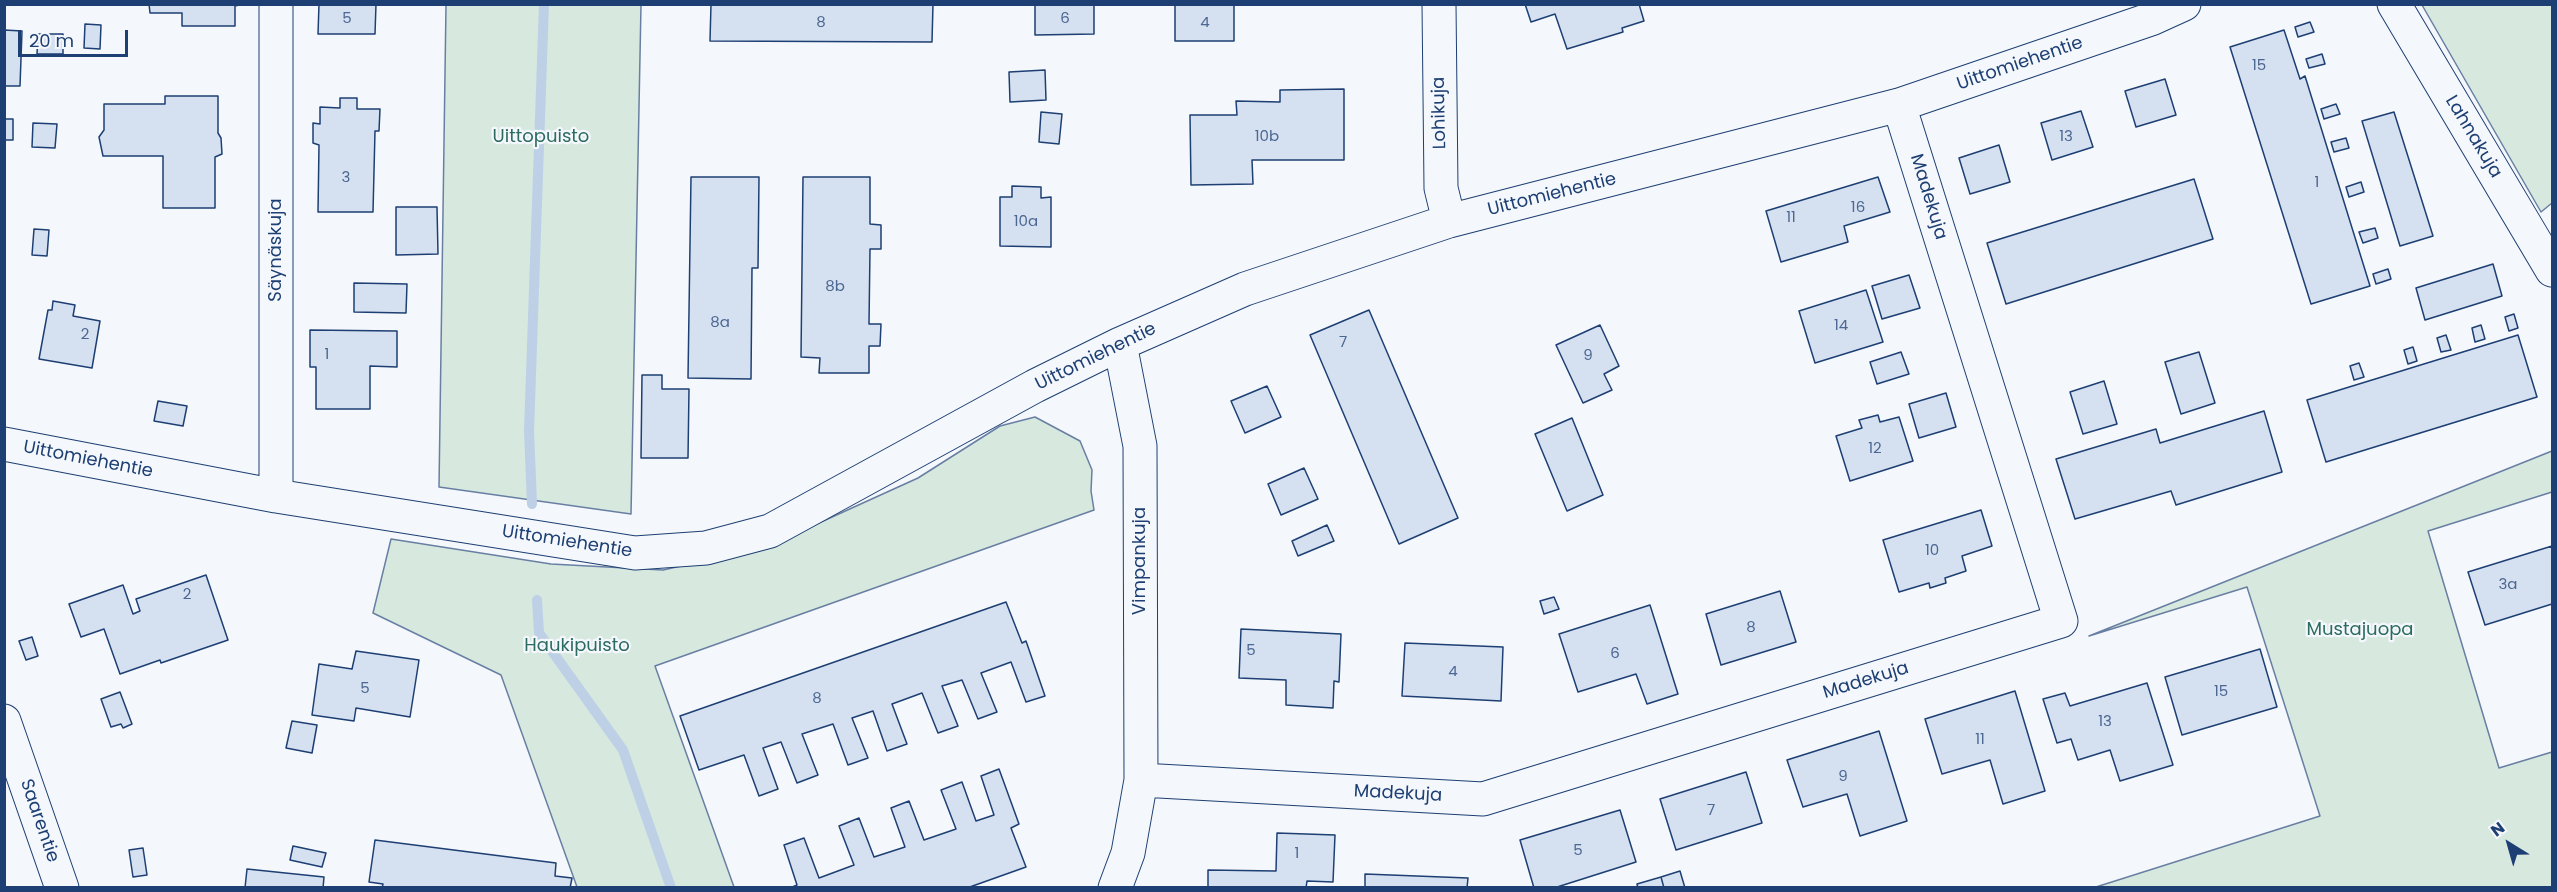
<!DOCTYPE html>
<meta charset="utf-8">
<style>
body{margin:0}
#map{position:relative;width:2557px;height:892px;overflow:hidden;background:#f4f7fb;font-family:Poppins,sans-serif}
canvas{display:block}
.frame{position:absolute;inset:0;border:6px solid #1d3f73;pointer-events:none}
.north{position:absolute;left:2479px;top:814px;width:60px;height:60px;-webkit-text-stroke:4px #f4f7fb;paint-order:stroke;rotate:323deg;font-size:16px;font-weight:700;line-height:24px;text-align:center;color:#1d3f73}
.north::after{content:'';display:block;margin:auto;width:21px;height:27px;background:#1d3f73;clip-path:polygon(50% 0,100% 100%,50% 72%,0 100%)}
.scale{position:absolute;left:18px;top:30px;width:110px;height:27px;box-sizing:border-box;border:3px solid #1d3f73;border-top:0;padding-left:8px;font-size:18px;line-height:21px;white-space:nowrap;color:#1d3f73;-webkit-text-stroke:4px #f4f7fb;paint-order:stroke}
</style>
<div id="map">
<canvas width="2557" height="892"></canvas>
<div class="frame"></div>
<div class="north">N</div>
<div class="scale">20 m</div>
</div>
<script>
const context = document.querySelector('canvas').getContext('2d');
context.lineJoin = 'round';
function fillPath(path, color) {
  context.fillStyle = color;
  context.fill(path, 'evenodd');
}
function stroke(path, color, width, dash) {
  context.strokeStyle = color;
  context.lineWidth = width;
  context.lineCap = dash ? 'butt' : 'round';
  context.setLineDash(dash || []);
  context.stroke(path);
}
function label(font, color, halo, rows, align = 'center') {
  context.font = font + ' Poppins,sans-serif';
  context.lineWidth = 4.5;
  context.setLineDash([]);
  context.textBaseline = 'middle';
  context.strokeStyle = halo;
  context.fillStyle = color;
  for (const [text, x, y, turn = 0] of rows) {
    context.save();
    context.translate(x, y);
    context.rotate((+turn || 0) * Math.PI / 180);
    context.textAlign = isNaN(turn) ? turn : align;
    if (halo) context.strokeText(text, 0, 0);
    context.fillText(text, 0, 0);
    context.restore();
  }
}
const green = new Path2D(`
 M446 5H641L631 514 439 487Z
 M2422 5H2552V203L2541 212Z
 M1035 417 1080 441 1092 470 1091 491 1094 510 655 666 734 887H577L501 675 373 613 391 539 551 564 663 570 766 547 918 478 1000 426Z
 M2552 451V492L2428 531 2499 768 2552 752V887H2096L2320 816 2247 587 2089 636Z`);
const stream = new Path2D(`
 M532 504 529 431 544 4
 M537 600 539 633 623 750 671 888`);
const building = new Path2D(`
 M149 4H239V5L235 6V26H182V13H150Z
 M319 4H376L375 34H318Z
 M711 4H933L932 42 710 41Z
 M1035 4H1094V34L1035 35Z
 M1175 4H1234V41H1175Z
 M1525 4H1639L1644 21 1622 28 1623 32 1567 49 1555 14 1531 22Z
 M2310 22 2314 32 2298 37 2295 27Z
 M85 24 101 25 100 49 84 48Z
 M4 30 22 31 20 86H4Z
 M2284 30 2300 79 2305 76 2370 286 2311 304 2230 47Z
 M38 34H63V54H37Z
 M2322 54 2325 64 2309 68 2306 59Z
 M1045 70 1046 100 1010 102 1009 72Z
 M2165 79 2176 115 2136 127 2125 91Z
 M1344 89V160H1252L1253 184 1191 185 1190 115H1237L1236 101 1280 102V90Z
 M165 96H218V133L221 138 222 154 215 157V208H163V156H103L99 137 104 130V104H165Z
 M340 98H357V109H380L379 131H375L373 212H318L319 145 313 143V123L320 124V107L340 108Z
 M2336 104 2340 114 2324 119 2321 109Z
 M2081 111 2093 147 2052 160 2041 123Z
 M1041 112 1062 114 1059 144 1039 142Z
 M2394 112 2433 236 2400 246 2362 121Z
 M4 119H13V140H4Z
 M33 123 57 124 55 148 32 147Z
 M2346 138 2349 148 2334 152 2331 142Z
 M1999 145 2010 182 1970 194 1959 158Z
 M691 177H759L758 268H752L751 379 688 378Z
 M803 177H870V224L881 225V249H870L869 324H881L880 346H869V373H819L820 358 801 357Z
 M1878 177 1890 212 1844 226 1848 242 1781 262 1766 211Z
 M2194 179 2213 239 2006 304 1987 243Z
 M2361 182 2364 192 2349 197 2346 187Z
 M1012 186 1041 187V198L1051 197V247L1000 246V197H1012Z
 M396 207H437L438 254 396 255Z
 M2375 228 2378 238 2363 243 2359 232Z
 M34 229 49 230 47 256 32 255Z
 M2493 264 2502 296 2425 320 2416 288Z
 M2388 269 2391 279 2376 284 2373 274Z
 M1909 275 1920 308 1882 319 1872 286Z
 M354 283 407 284 406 313 354 312Z
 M1866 290 1883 342 1815 363 1799 311Z
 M53 301 75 305 73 316 100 321 92 368 39 359 48 310H52Z
 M1369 310 1458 518 1399 544 1310 335Z
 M2514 314 2518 328 2509 331 2505 317Z
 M1600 325 1619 366 1604 374 1612 390 1583 403 1556 345Z
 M2481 325 2485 339 2475 342 2472 328Z
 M310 330 397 331V367L370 366V409H316V367H310Z
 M2446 335 2451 350 2441 352 2437 338Z
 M2518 335 2537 397 2326 462 2307 400Z
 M2413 347 2417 361 2408 364 2404 350Z
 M1901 352 1909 374 1877 384 1870 362Z
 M2199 352 2215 403 2181 414 2165 362Z
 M2359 363 2364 377 2354 380 2350 366Z
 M642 375H662V389H689L688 458H641Z
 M2104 381 2117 424 2083 434 2070 392Z
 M1267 386 1281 417 1245 433 1231 401Z
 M1946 393 1956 427 1919 438 1909 404Z
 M158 401 187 406 183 426 154 421Z
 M2264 411 2282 472 2176 505 2171 491 2075 519 2056 459 2156 429 2160 443Z
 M1878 415 1880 422 1899 417 1913 461 1850 481 1836 436 1862 428 1859 420Z
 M1572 418 1603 495 1567 511 1535 434Z
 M1304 468 1318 499 1281 515 1268 484Z
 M1981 510 1992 546 1962 556 1966 571 1945 578 1946 583 1930 588 1929 583 1899 592 1883 540Z
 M1327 525 1334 541 1298 556 1292 541Z
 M2552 546V604L2485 625 2468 572Z
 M206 575 228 640 161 663 160 660 120 674 104 629 81 637 69 604 123 585 133 614 140 611 136 599Z
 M1780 591 1796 642 1721 665 1706 614Z
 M1554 597 1559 609 1544 614 1540 601Z
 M1006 602 1022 643 1026 641 1045 696 1026 702 1011 662 981 673 997 712 978 719 962 680 942 686 958 726 938 733 922 693 892 704 907 744 887 751 873 711 852 718 868 758 848 765 833 724 802 734 818 775 797 783 781 742 763 748 778 789 759 796 744 755 699 770 680 716Z
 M1650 605 1678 694 1647 704 1636 674 1578 692 1559 634Z
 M1241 629 1341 634 1339 682 1334 681 1333 708 1286 705V680L1239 678Z
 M32 637 38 656 26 660 19 641Z
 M1405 643 1503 647 1501 701 1402 696Z
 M2260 649 2277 707 2182 735 2165 677Z
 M356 651 419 660 410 717 356 708 354 721 312 715 319 664 352 669Z
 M2147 683 2173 765 2120 781 2110 750 2078 760 2071 739 2057 743 2043 699 2065 693 2070 706Z
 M2015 691 2045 791 2003 804 1990 760 1942 774 1925 719Z
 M120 692 132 724 123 728 121 724 111 727 101 699Z
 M292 721 317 725 312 753 286 748Z
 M1879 731 1907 821 1860 836 1847 794 1803 807 1787 760Z
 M999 769 1019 824 1011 828 1026 867 967 888H790L797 885 784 845 804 838 819 878 854 865 839 826 859 818 874 857 905 847 891 808 909 801 924 840 956 829 941 790 962 782 976 821 994 815 981 776Z
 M1746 772 1762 823 1676 850 1660 799Z
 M1620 810 1636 862 1554 888H1534L1520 840Z
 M1277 833 1335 835 1333 882 1307 881 1306 888H1208V870L1276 871Z
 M375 840 556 863 555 876 572 878 570 888H382L383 884 369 882Z
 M293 846 326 853 322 867 290 860Z
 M143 848 147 875 133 877 129 850Z
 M247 869 324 877 323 888H245Z
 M1680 871 1685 888H1664L1661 877Z
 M1365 874 1468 878 1467 888H1365Z
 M1661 877 1664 888H1638L1637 884Z`);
const minor = new Path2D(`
 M1439 4 1441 188 1449 221
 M2394 4 2552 270
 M4 444 276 496 635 553 706 548 770 531 1035 386 1120 344 1245 289 1449 221 1899 105 2151 19 2184 4
 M276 496V4
 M4 721 62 888
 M1141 780 1483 799 2061 621 1899 105
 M1115 888 1128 853 1141 780 1140 446 1120 344`);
const numberNames = [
 ["5",347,19],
 ["6",1065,19],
 ["8",821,23],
 ["4",1205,23],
 ["15",2259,66],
 ["10b",1267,137],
 ["13",2066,137],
 ["3",346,178],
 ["1",2317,183],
 ["16",1858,208],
 ["11",1791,218],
 ["10a",1026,222],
 ["8b",835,287],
 ["8a",720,323],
 ["14",1841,326],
 ["2",85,335],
 ["7",1343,343],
 ["1",327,355],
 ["9",1588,356],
 ["12",1875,449],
 ["10",1932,551],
 ["3a",2508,585],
 ["2",187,595],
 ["8",1751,628],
 ["5",1251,651],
 ["6",1615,654],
 ["4",1453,672],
 ["5",365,689],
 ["15",2221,692],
 ["8",817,699],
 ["13",2105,722],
 ["11",1980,740],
 ["9",1843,777],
 ["7",1711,811],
 ["5",1578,851],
 ["1",1297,854]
];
const streetNames = [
 ["Uittomiehentie",2020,64,-19],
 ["Lohikuja",1440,113,-91],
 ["Lahnakuja",2473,137,59],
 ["Uittomiehentie",1552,195,-14],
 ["Madekuja",1928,197,73],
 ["Säynäskuja",276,250,-90],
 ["Uittomiehentie",1096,357,-26],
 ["Uittomiehentie",88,460,11],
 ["Uittomiehentie",567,542,9],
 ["Vimpankuja",1140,561,-90],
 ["Madekuja",1866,681,-17],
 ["Madekuja",1398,794,3],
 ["Saarentie",39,821,71]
];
const parkNames = [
 ["Uittopuisto",541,137],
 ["Mustajuopa",2360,630],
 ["Haukipuisto",577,646]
];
fillPath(green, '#d7e8df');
stroke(green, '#687fa3', 1.5);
stroke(stream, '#bed0e5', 10);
fillPath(building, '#d5e0f0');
stroke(building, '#1d3f73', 1.5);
stroke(minor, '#1d3f73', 35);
stroke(minor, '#f4f7fb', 33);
label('15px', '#4b6792', null, numberNames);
label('18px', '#1d3f73', '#f4f7fb', streetNames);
label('18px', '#2c6c60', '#f4f7fb', parkNames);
</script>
